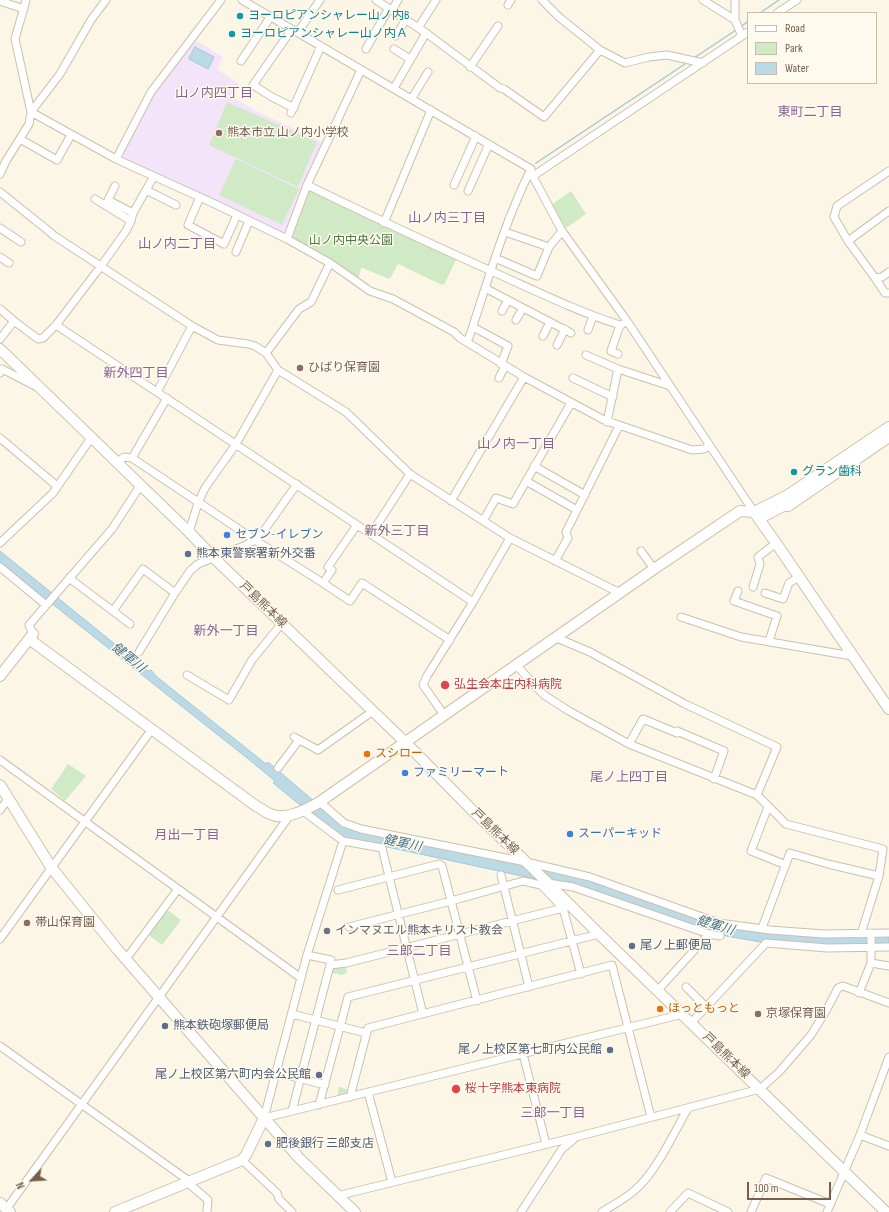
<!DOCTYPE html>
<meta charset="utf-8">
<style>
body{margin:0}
#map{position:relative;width:889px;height:1212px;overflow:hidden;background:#fcf6e7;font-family:"Sofia Sans Condensed",sans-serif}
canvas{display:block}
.legend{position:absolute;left:747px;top:12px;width:130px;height:72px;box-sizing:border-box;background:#fffaee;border:1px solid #c8bcad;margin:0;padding:5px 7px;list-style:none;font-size:12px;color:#76604c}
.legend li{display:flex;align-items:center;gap:8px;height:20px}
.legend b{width:20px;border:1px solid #c8bcad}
.north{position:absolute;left:12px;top:1160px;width:40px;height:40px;-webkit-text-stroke:3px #fffaee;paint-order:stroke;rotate:245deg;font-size:11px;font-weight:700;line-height:16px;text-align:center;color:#76604c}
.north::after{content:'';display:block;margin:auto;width:14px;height:18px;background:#76604c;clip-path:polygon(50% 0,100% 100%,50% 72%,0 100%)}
.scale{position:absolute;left:747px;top:1182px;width:84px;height:18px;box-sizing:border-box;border:2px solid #76604c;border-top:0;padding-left:5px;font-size:12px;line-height:14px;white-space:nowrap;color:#76604c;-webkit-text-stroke:3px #fffaee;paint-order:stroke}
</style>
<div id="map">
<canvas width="889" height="1212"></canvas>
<ul class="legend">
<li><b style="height:5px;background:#fff"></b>Road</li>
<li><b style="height:11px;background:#d0eac6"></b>Park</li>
<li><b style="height:11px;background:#bcdae6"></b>Water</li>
</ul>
<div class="north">N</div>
<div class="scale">100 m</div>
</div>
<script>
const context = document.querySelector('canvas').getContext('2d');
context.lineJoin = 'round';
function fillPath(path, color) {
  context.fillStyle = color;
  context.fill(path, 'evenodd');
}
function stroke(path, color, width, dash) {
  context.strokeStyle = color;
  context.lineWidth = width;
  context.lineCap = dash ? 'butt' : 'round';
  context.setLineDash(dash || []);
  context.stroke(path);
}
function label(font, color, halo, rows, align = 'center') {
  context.font = font + ' "Sofia Sans Condensed","Noto Sans JP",sans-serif';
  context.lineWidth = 3;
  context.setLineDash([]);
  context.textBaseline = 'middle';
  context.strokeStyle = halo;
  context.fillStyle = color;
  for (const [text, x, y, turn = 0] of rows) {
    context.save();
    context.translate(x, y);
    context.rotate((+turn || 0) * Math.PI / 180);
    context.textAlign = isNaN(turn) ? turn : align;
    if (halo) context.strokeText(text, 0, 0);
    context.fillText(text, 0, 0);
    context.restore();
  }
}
const education = new Path2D(`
 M195 40 223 57 217 69 239 84 230 96 258 112 324 143 287 233 284 234 122 158 121 154 154 94Z`);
const green = new Path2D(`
 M227 102 317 142 298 187 209 145Z
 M236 159 299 189 282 225 219 195Z
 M311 191 455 258 456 260 445 283 442 285 398 264 391 277 389 279 363 268H361L358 281 293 240 291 237 306 192Z
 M571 191 586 214 566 228 551 205Z
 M68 764 86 776 65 801 51 789Z
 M166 909 181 920 162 945 147 934Z
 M345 964 347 973 341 975 330 972 332 969Z
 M339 1087 350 1090 348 1094 337 1098Z`);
const water = new Path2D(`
 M195 47 214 57 208 69 189 59Z
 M0 551 148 671 151 670 157 677 266 764 268 762 341 824 568 873 723 925 889 935V946H828L761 942 726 936 564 883 531 878 346 838C320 823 297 802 273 783L275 781 247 758 12 572 0 562Z`);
const stream = new Path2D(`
 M760 13 779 0
 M741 27 748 21
 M694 58 736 30
 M536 163 688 62`);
const street = new Path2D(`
 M26 0 15 39 31 112 116 159 217 205 287 239 330 263 370 291 393 299 454 332 460 338 524 377 604 420 692 450 704 449 709 446
 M242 0 531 169 530 171 562 231 627 321 754 512
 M376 0 426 33 500 88 504 89 544 117 600 50
 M542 0 559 17 600 50 625 63 649 57 667 55 703 63
 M703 0 735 20
 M735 0V20L742 36
 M0 1 24 9
 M508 5 511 0
 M392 10 398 0
 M777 13 797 0
 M418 28 436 0
 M292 29 253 85 272 97 294 108
 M298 32 320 0
 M396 36 406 19
 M366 49 389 8
 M394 49 410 59
 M241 61 271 16
 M470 67 498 26
 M394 88 426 33
 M412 98 428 72
 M291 113 321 46
 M20 139 57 160 71 135
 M116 159 151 92 221 0
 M889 171 837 206 834 217 848 241 889 211
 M0 174 6 161 29 124 31 112 60 74 91 20 106 0
 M533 176 748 32
 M307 185C371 216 435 246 500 275 540 293 579 312 620 325
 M454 185 476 136
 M115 186 108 200 133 213
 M146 190 176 205
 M468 191 489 144
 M0 192 50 232 53 235 192 326 218 340 248 344 255 346 266 353 278 370 346 412 410 474 510 538 620 593
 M200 197 188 225 224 244 237 215
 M95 199 131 221
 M384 223 431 110
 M0 228 21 242
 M505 232 549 247
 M287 239 307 185 361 70
 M848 241 875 278 882 277 889 272
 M236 252 249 221
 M0 257 9 263
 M495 258 537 276 549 247 562 231
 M875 278 885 293H889
 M485 288 571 333
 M0 309 14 321 0 339
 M502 311 508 300
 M516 320 523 308
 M14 321 38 339 43 338 56 325 101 266 126 231 131 221 133 213 154 176
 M56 325 473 602
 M473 327 508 346 501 364
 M588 330 593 316
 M543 336 550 322
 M467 342 470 335C488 280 504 224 530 171
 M557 345 565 329
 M266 353 299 309 311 302 330 263
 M618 354 611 351 620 325 623 324
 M586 355 618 369 670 386
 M0 373 2 369 35 386
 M499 378 505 366
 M573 378 613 397
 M157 392 192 326
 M607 422 618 369
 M0 438 57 486
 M132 458 167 398
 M116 463 124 457 132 458 255 540 323 583 332 570 328 567 357 525
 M534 466 585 495
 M526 481 577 510
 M451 501 524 377
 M483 521 496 498 513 504 571 403
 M189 532 198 503 205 488 236 444 278 370
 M371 534 410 474
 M0 543 53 493 91 438
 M641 551 654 569
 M555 561 568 538 566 532 619 426
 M0 567 46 605
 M69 578 130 624
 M323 583 350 601 362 583 450 640
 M753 587 760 564 758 557 776 543
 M738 591 734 601 777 616 769 641
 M765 593 783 599 789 583 799 577
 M113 611 143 569 175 593 190 571 198 564 244 546 255 540 263 532 297 484
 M681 617 741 637 852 656
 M33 634 29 625 112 529 140 486
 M557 638 590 652 685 704 777 747 757 795
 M139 652 175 593
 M516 665 544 695 569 711 629 744 757 795 786 824 883 849 879 876 861 934
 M187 675 229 700 252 660 282 623
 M444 715 423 685 427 676 473 602 510 538
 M677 731 724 751 714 779
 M294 737 318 750 373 711
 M629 744 643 719 677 733
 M0 760 301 978
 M278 768 299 740
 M320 802 344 823 361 829 526 862 590 877 719 923 770 930 824 934 889 933
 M768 807 751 851 786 865
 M0 810 8 799
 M303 811 343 841 382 848 423 1014
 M343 841 307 955 264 1118 683 1014
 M501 875 529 987
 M548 883 573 887 709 934 720 936
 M338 890 439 864 442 866 477 1001
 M349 927 451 901 523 881 541 885 563 908 566 907
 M762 928 790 853 828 864 879 876
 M0 939 152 729
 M307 955 331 960 330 965
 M126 959 178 889
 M871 963 889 966
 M686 987 706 1007
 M658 990 709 934
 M859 993 871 963V933
 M292 1014 366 1033
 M692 1022 766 943 827 948 889 947
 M0 1046 189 1181
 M523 1054 546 1144
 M276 1072 325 1085
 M368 1092 392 1182
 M350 1097 368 1028 612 965 651 1117
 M319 1105 348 997 599 934
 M292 1111 330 965 346 963 563 908 581 974
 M860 1135 889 1146
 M242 1160 277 1193 279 1199 292 1212
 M187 1182 208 1200 207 1212
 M337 1196 576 1137 760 1089 779 1072 811 1035 827 1009 838 988 843 986 889 1003
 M7 1208 290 815
 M521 1212 562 1149 574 1139
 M602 1212C613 1205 625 1199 635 1190 655 1174 675 1131 688 1108
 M670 1212 688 1193 728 1212
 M751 1212 766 1178 830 1204
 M827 1212 860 1135 889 1057`);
const secondary = new Path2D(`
 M0 349 189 532 214 558 405 742 472 810 548 883 599 934 886 1212
 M788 506 889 437
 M754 512 776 543 889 709
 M754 512 788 495 889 427
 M29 639 256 806C261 808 265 812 270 814 285 821 305 810 318 803L654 569 740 511 754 512 764 516 793 501
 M0 676 33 634
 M0 785 51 867 117 949 299 1158 355 1212
 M0 1203 10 1212
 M115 1212 242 1160 246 1155 264 1118`);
const markers = [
 [240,16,4,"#0f9aa8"],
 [232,34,4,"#0f9aa8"],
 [219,133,4,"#8d6e63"],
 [300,368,4,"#8d6e63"],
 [794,472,4,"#0f9aa8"],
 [227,535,4,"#3f7fe0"],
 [188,554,4,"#5c6f8a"],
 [445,685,5,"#e0444e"],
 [367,754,4,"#e8710a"],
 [405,773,4,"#3f7fe0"],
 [570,834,4,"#3f7fe0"],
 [27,923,4,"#8d6e63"],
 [327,931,4,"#6b7280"],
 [632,946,4,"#5c6f8a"],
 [660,1009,4,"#e8710a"],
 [758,1014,4,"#8d6e63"],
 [165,1026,4,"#5c6f8a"],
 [610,1050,4,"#5c6f8a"],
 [319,1075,4,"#5c6f8a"],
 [456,1089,5,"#e0444e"],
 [268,1144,4,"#5c6f8a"]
];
const cultureNames = [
 ["ヨーロピアンシャレー山ノ内B",248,16],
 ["ヨーロピアンシャレー山ノ内Ａ",240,34],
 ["グラン歯科",802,472]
];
const educationNames = [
 ["熊本市立 山ノ内小学校",227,133],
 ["ひばり保育園",308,368],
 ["帯山保育園",35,923],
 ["京塚保育園",766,1014]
];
const parkNames = [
 ["山ノ内中央公園",351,241]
];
const shopNames = [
 ["セブン-イレブン",235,535],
 ["ファミリーマート",413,773],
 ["スーパーキッド",578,834]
];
const serviceNames = [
 ["熊本東警察署新外交番",196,554],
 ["尾ノ上郵便局",640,946],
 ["熊本鉄砲塚郵便局",173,1026],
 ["尾ノ上校区第七町内公民館",602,1050,"right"],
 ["尾ノ上校区第六町内会公民館",311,1075,"right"],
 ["肥後銀行 三郎支店",276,1144]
];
const streetNames = [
 ["戸島熊本線",263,605,44],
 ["戸島熊本線",495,832,44],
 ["戸島熊本線",726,1056,44]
];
const healthNames = [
 ["弘生会本庄内科病院",454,685],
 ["桜十字熊本東病院",465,1089]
];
const foodNames = [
 ["スシロー",375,754],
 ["ほっともっと",668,1009]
];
const worshipNames = [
 ["インマヌエル熊本キリスト教会",335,931]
];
const neighbourhoodNames = [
 ["山ノ内四丁目",214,94],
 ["東町二丁目",810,113],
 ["山ノ内三丁目",447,219],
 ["山ノ内二丁目",177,245],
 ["新外四丁目",136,374],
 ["山ノ内一丁目",516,445],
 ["新外三丁目",397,532],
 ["新外一丁目",226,632],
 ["尾ノ上四丁目",629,778],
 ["月出一丁目",187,836],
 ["三郎二丁目",419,952],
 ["三郎一丁目",553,1114]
];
const waterNames = [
 ["健軍川",128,658,39],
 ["健軍川",402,844,12],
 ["健軍川",715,926,17]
];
fillPath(education, '#f3e4f9');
fillPath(green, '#d0eac6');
fillPath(water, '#bcdae6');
stroke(water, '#a2c9d7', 1);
stroke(stream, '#a2c9d7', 1.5);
stroke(street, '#cebfad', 9);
stroke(secondary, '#d1c0ab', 12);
stroke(street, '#fff', 7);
stroke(secondary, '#fff', 10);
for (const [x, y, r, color] of markers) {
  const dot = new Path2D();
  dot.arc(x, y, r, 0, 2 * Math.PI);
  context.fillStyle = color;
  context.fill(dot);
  stroke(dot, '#fffaee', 1.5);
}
label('12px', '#0d838f', '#fffaee', cultureNames, 'left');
label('12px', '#785e54', '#fffaee', educationNames, 'left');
label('12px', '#4d7b43', '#fffaee', parkNames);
label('12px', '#366cbe', '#fffaee', shopNames, 'left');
label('12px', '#4e5e75', '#fffaee', serviceNames, 'left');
label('12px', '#76604c', '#fffaee', streetNames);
label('12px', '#be3a42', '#fffaee', healthNames, 'left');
label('12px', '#c56008', '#fffaee', foodNames, 'left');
label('12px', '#5b616d', '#fffaee', worshipNames, 'left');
label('13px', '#886492', '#fffaee', neighbourhoodNames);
label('italic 13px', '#467588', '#fffaee', waterNames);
</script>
